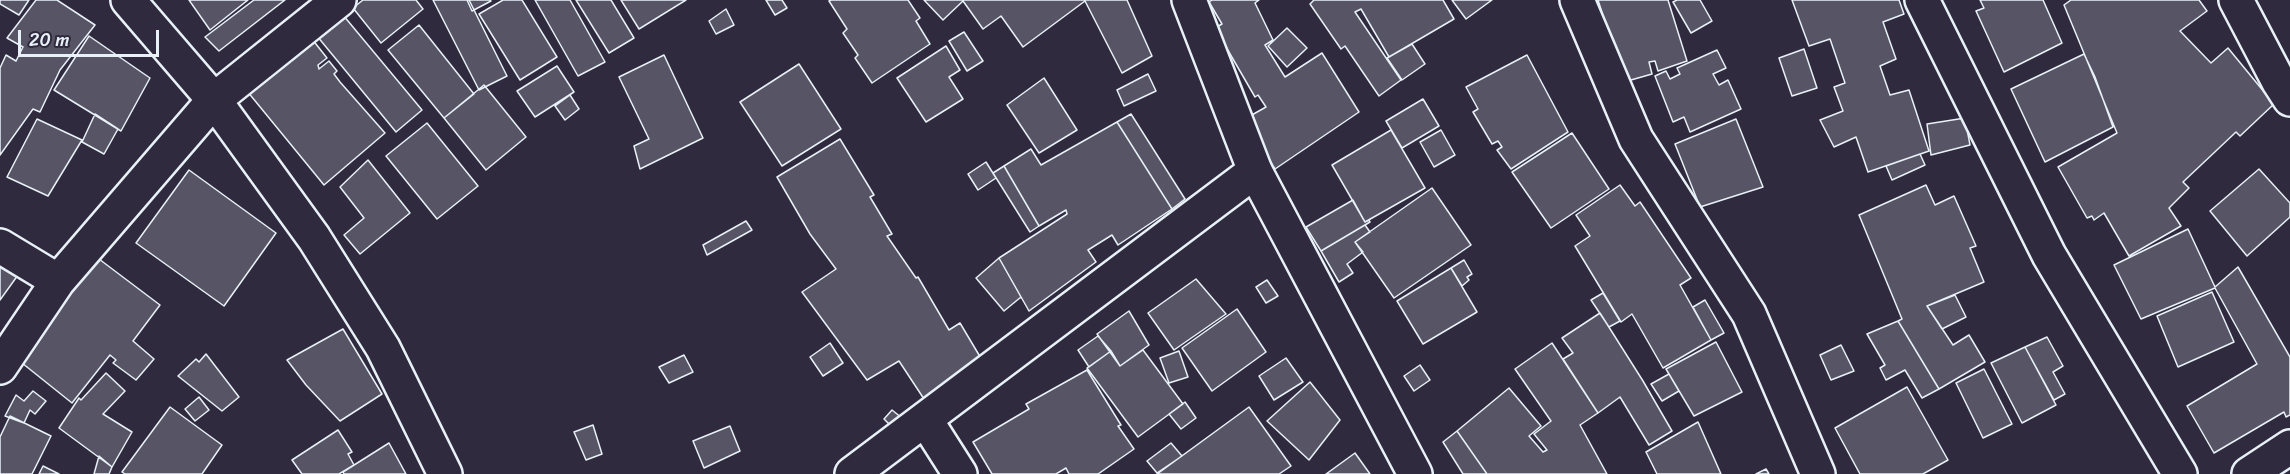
<!DOCTYPE html>
<style>
body{margin:0}
#map{position:relative;width:2290px;height:474px;overflow:hidden;background:#2f2a3d;font-family:Sriracha,sans-serif}
canvas{display:block}
.scale{position:absolute;left:18px;top:30px;width:141px;height:27px;box-sizing:border-box;border:3px solid #e8f1f8;border-top:0;padding-left:8px;font-size:18px;line-height:21px;white-space:nowrap;color:#e8f1f8;-webkit-text-stroke:4px #2f2a3d;paint-order:stroke}
</style>
<div id="map">
<canvas width="2290" height="474"></canvas>
<div class="scale">20 m</div>
</div>
<script>
const context = document.querySelector('canvas').getContext('2d');
context.lineJoin = 'round';
function fillPath(path, color) {
  context.fillStyle = color;
  context.fill(path, 'evenodd');
}
function stroke(path, color, width, dash) {
  context.strokeStyle = color;
  context.lineWidth = width;
  context.lineCap = dash ? 'butt' : 'round';
  context.setLineDash(dash || []);
  context.stroke(path);
}
const building = new Path2D(`
 M0 0H29L19 15 0 4Z
 M36 0H57L95 25 60 70 40 112 33 109 0 155V68L6 55 16 61 23 47 7 38Z
 M189 0H248L210 30Z
 M254 0H285L219 51 205 37Z
 M363 0H416L423 9 381 43 353 8Z
 M433 0H469L507 76 479 90Z
 M467 0H490L491 1 472 11Z
 M503 0H522L557 57 520 80 479 14Z
 M535 0H570L605 62 578 76Z
 M576 0H611L634 38 609 53Z
 M621 0H686L639 29Z
 M766 0H782L787 8 775 15Z
 M831 0H908L920 18 916 21 930 44 872 83 855 58 858 55 843 33 847 29 829 1Z
 M924 0H1127L1152 56 1122 73 1085 1 1023 47 1001 16 983 29 963 1 943 20Z
 M1212 0H1259L1255 3 1273 40 1265 45 1285 77 1322 53 1359 112 1275 169 1243 120 1266 107 1258 95 1255 97 1215 28 1222 24 1209 2Z
 M1314 0H1443L1454 19 1389 57 1361 9 1355 12 1401 80 1379 96 1345 46 1341 49 1310 4Z
 M1452 0H1492L1466 19Z
 M1598 0H1668L1687 61 1658 71 1655 61 1649 62 1652 74 1624 82Z
 M1677 0H1700L1712 21 1691 33 1673 2Z
 M1792 0H1899L1904 14 1883 22 1896 59 1880 66 1890 95 1909 90 1929 151 1868 172 1856 137 1834 147 1820 120 1843 111 1834 87 1845 83 1830 39 1809 46Z
 M1980 0H2043L2062 43 2004 72 1976 11 1984 8Z
 M2071 0H2199L2207 11 2180 31 2211 63 2228 48 2274 104 2240 136 2236 132 2183 182 2189 188 2169 208 2181 226 2129 256 2104 213 2094 220 2092 216 2087 218 2058 167 2117 133 2064 5Z
 M726 9 734 25 716 34 709 21Z
 M343 15 422 110 396 132 317 36Z
 M419 25 474 94 444 118 388 50Z
 M1287 28 1307 48 1287 67 1268 46Z
 M964 32 983 61 967 71 949 41Z
 M308 34 327 58 318 65 319 69 329 61 337 71 334 74 340 82 385 133 324 185 247 91Z
 M89 36 150 78 121 131 54 90Z
 M1412 44 1425 64 1402 80 1387 58Z
 M946 46 960 70 949 77 963 99 926 122 897 78Z
 M1804 49 1817 88 1792 96 1779 58Z
 M1717 50 1726 68 1713 74 1719 85 1728 80 1741 109 1690 132 1684 117 1673 122 1655 76 1666 71 1670 79 1680 74 1677 68Z
 M2084 54 2095 77 2113 127 2045 162 2011 89Z
 M664 55 703 138 640 169 634 146 649 139 619 77Z
 M1527 55 1568 132 1511 169 1497 150 1502 147 1498 141 1492 144 1473 112 1478 109 1466 87Z
 M799 64 841 129 782 166 740 102Z
 M557 66 574 92 535 117 517 91Z
 M1148 74 1156 91 1124 106 1117 90Z
 M1044 78 1077 130 1039 153 1007 105Z
 M484 85 526 137 486 170 444 118Z
 M570 95 579 109 565 120 555 106Z
 M1423 99 1439 126 1402 148 1386 121Z
 M95 114 118 129 104 154 82 142Z
 M1131 114 1185 199 1172 209 1117 122Z
 M1965 118 1970 145 1931 155 1927 124Z
 M37 119 82 140 48 196 7 177Z
 M1736 119 1763 187 1700 207 1675 144Z
 M1117 122 1172 209 1118 245 1112 235 1088 250 1096 262 1029 311 999 258 1067 214 1066 210 1039 226 1004 166 1031 149 1041 165Z
 M427 123 478 186 437 219 386 156Z
 M1391 130 1425 188 1365 222 1332 165Z
 M1441 130 1455 155 1434 167 1420 142Z
 M1572 133 1609 189 1551 228 1512 172Z
 M840 139 874 195 870 197 892 234 887 236 916 278 918 277 949 330 960 323 982 360 926 402 899 361 867 380 802 292 836 269 810 234 777 177Z
 M1920 154 1925 165 1892 180 1886 166Z
 M368 160 410 213 360 254 344 235 364 218 340 187Z
 M986 162 996 178 978 190 968 174Z
 M1004 166 1039 226 1030 232 993 173Z
 M2259 169 2290 203V217L2247 256 2210 211Z
 M189 170 276 233 224 306 136 243Z
 M1620 185 1635 206 1640 202 1691 278 1680 285 1711 340 1663 368 1632 314 1621 322 1575 246 1590 236 1576 215Z
 M1926 185 1935 205 1954 196 1976 246 1970 248 1984 282 1927 306 1953 345 1969 335 1985 362 1939 389 1898 321 1902 319 1859 215Z
 M1432 188 1471 245 1394 298 1355 242Z
 M1353 200 1365 222 1369 220 1370 222 1321 251 1306 227Z
 M746 221 752 230 707 255 703 245Z
 M1365 225 1370 232 1355 242 1363 252 1347 264 1353 273 1339 282 1321 251Z
 M2188 229 2215 287 2238 267 2290 357V415L2286 417 2284 412 2214 453 2187 406 2257 364 2215 288 2141 319 2114 265Z
 M95 256 160 305 133 341 154 359 136 380 113 363 116 360 110 355 72 403 17 359Z
 M999 258 1021 297 1004 311 976 278Z
 M1464 260 1472 274 1467 277 1469 280 1462 286 1451 268Z
 M0 266 18 275 0 300Z
 M1451 268 1477 312 1423 344 1397 301Z
 M1196 279 1226 314 1174 350 1148 313Z
 M1267 280 1278 296 1266 303 1256 287Z
 M2212 292 2234 342 2178 367 2157 316Z
 M1603 293 1620 321 1609 327 1591 300Z
 M1955 295 1966 317 1942 329 1927 306Z
 M1705 300 1724 333 1711 340 1693 307Z
 M1237 309 1266 352 1212 391 1182 348Z
 M1129 311 1149 345 1120 366 1097 334Z
 M1600 313 1643 381 1672 431 1649 445 1620 397 1598 413 1563 359 1573 353 1562 338Z
 M1898 321 1939 389 1922 398 1905 370 1886 380 1880 368 1885 365 1867 334Z
 M343 329 382 394 340 421 306 385 287 360Z
 M1098 336 1111 351 1089 367 1078 350Z
 M2047 337 2063 366 2053 372 2065 394 2054 400 2025 347Z
 M1716 342 1742 392 1694 416 1666 369Z
 M830 343 843 363 823 376 810 357Z
 M1552 343 1598 413 1580 425 1607 474H1487L1457 431 1509 388 1541 426 1529 436 1543 452 1547 450 1534 434 1551 421 1515 369Z
 M1841 345 1854 371 1831 380 1820 355Z
 M2025 347 2056 405 2022 423 1991 363Z
 M1143 350 1183 404 1138 437 1087 368 1111 351 1120 366Z
 M1179 351 1188 377 1169 383 1160 358Z
 M206 354 239 397 222 411 178 376 196 359 199 362Z
 M684 355 693 372 669 383 659 367Z
 M1286 358 1303 382 1274 400 1259 376Z
 M1420 365 1430 380 1414 391 1404 376Z
 M1984 369 2012 424 1983 438 1956 383Z
 M1087 370 1121 425 1118 426 1134 449 1098 474H1069L1066 468 1056 474H992L973 442 1029 409 1026 404Z
 M106 373 125 391 103 414 132 432 112 467 59 428 79 398 81 400Z
 M1669 374 1679 391 1662 401 1651 384Z
 M1310 382 1340 420 1309 460 1267 421Z
 M1907 387 1948 460 1923 474H1860L1835 428Z
 M33 391 46 401 35 414 30 410 24 423 5 416 16 395 24 401Z
 M199 397 209 410 195 421 185 409Z
 M1185 402 1196 418 1181 429 1169 414Z
 M170 407 222 445 202 474H125L122 472Z
 M1249 407 1291 466 1279 474H1157Z
 M892 410 912 426 894 429 884 419Z
 M10 416 51 436 32 474H0V437Z
 M1698 422 1721 474H1657L1646 452Z
 M593 425 602 454 586 460 574 432Z
 M730 426 740 451 704 468 693 441Z
 M338 430 352 452 348 454 354 465 339 474H302L292 460Z
 M1457 431 1487 474H1463L1443 442Z
 M389 443 406 474H344L343 472Z
 M1171 443 1182 456 1157 473 1147 461Z
 M1355 453 1370 474H1326Z
 M99 456 112 467 109 474H94Z
 M43 466 59 474H39Z
 M1766 469 1769 474H1756Z`);
const street = new Path2D(`
 M128 0 214 100 314 238 383 348 445 474
 M1577 0 1636 139 1749 314 1818 474
 M1922 0 2049 255 2180 474
 M2236 0 2279 82 2290 99
 M0 246 58 281
 M0 367 58 281 214 100 339 0
 M925 419 960 474
 M852 474 1255 171
 M2249 474 2290 447`);
const secondary = new Path2D(`
 M1189 0 1255 171 1415 474`);
fillPath(building, '#575565');
stroke(building, '#e8f1f8', 1.5);
stroke(street, '#e8f1f8', 38);
stroke(secondary, '#e8f1f8', 38);
stroke(street, '#2f2a3d', 33);
stroke(secondary, '#2f2a3d', 33);
</script>
